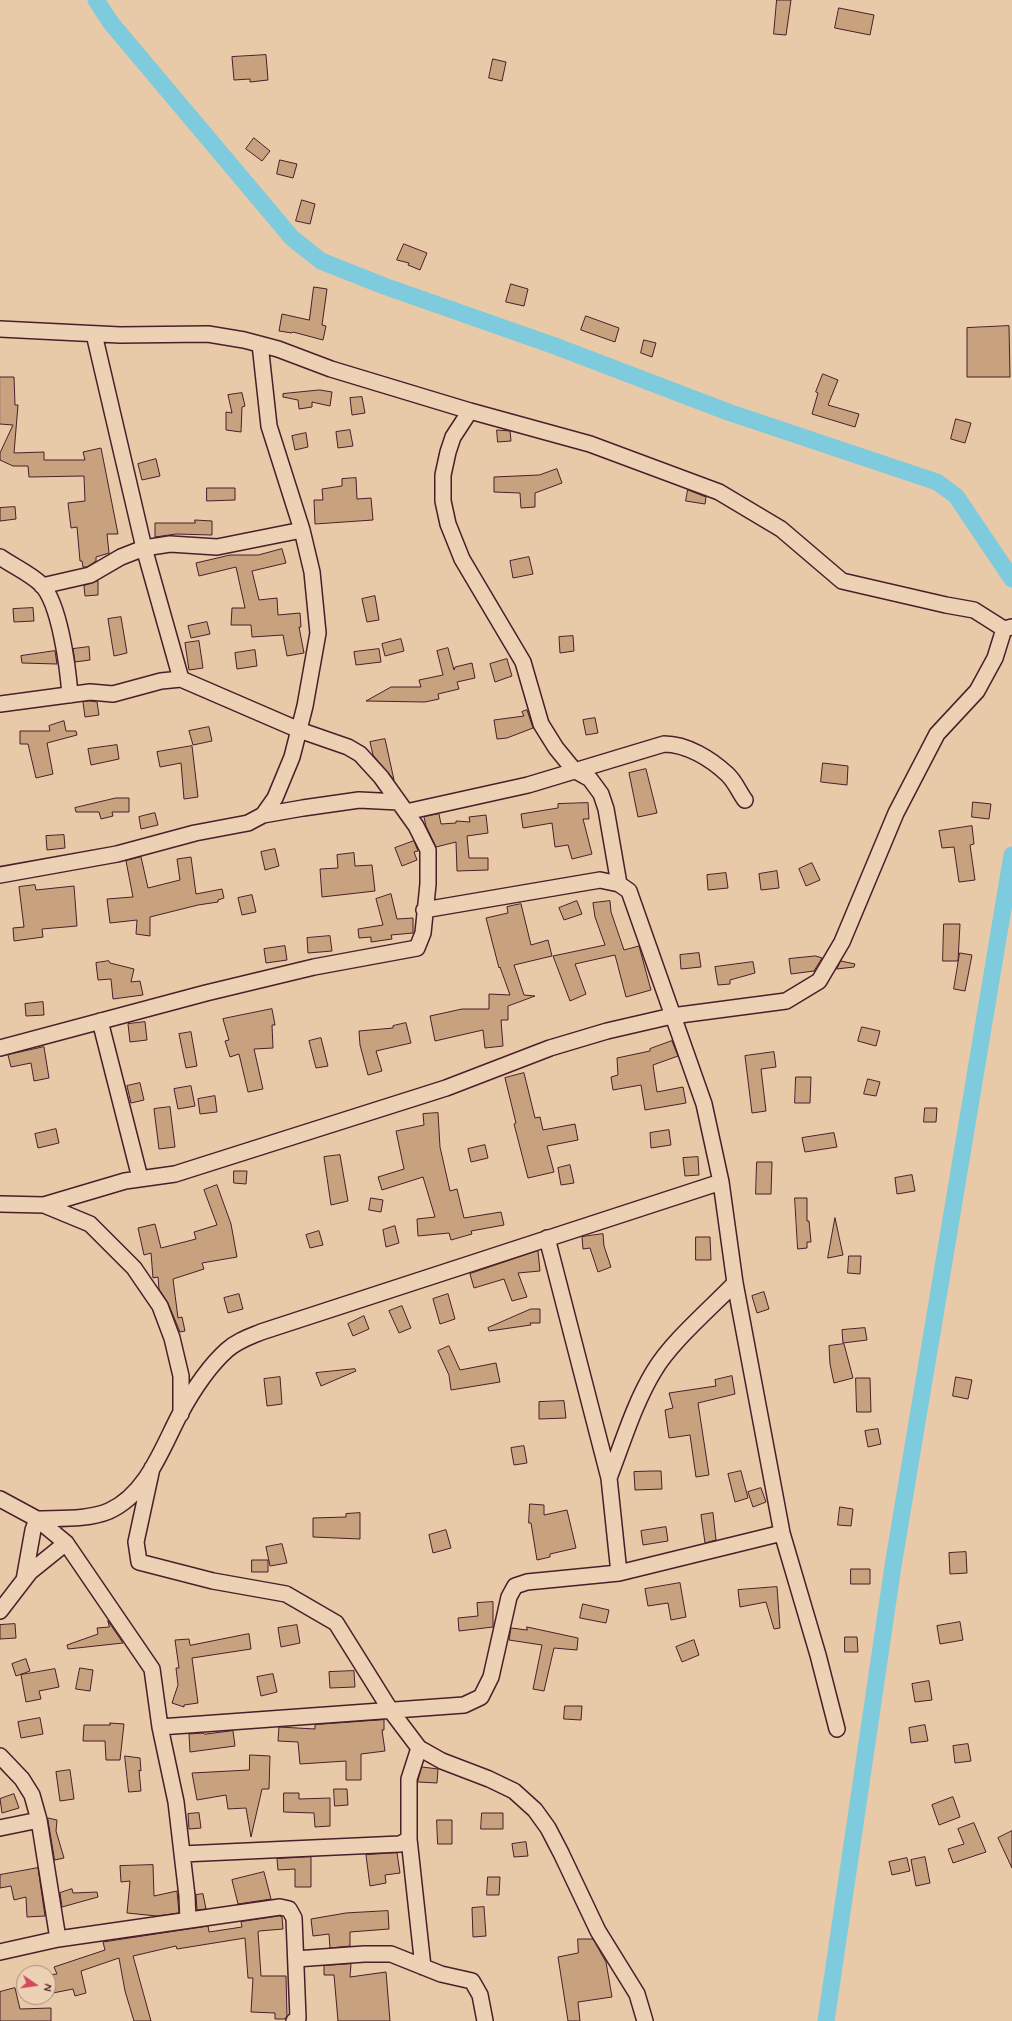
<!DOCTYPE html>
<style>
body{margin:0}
#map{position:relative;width:1012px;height:2021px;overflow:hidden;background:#e8c9a8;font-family:Mynerve,sans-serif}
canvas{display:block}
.north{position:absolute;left:16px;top:1965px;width:40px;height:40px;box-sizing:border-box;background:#edd1b4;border:1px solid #ac8a7d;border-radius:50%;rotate:103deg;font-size:11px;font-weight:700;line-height:16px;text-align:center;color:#4a1f2b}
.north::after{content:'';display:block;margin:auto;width:14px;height:18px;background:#d1495b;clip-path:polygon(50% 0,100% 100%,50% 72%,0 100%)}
</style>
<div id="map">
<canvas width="1012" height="2021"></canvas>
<div class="north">N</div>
</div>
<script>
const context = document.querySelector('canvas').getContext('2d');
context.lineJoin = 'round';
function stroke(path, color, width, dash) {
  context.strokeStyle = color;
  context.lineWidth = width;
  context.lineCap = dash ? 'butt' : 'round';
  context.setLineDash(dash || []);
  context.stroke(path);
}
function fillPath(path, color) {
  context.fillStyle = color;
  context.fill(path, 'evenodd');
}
const canal = new Path2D(`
 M96 0 111 23 292 238 321 261 384 286 555 346 728 412 937 482 956 496 1012 579
 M826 2021 893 1566 1012 855`);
const building = new Path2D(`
 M777 0H791L786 35 774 34Z
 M839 8 874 15 870 35 835 28Z
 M266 55 268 80 250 82V79L234 80 232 57Z
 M493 59 506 62 502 81 489 78Z
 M254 138 270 151 262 161 246 149Z
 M280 160 297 164 293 178 277 174Z
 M302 200 315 204 310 224 296 221Z
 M404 244 427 253 420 270 408 265 409 263 397 260Z
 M511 284 528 289 524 306 506 302Z
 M314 287 327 289 322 325 326 326 323 340 293 332 292 333 279 331 282 314 309 320Z
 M586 316 619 328 615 342 581 330Z
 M1009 326 1010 377H967V328Z
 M644 340 656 343 652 357 641 353Z
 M823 374 838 380 828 405 859 414 855 427 812 414 818 393 816 392Z
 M0 377H14L15 405H18L14 453 44 452V460H85L83 452 101 448 118 534H107L109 553 96 557V561L87 567H83L82 561H80L77 527 71 528 68 503 85 501 84 476 29 477 28 466H13L0 460V453L13 425 0 424Z
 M320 390 332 392 330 406 312 402V407L299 409 298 400 283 397V394Z
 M242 393 245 406 242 407 241 432 226 430V412L232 413 228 395Z
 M362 397 365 413 352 415 350 398Z
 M956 419 971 423 965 443 951 439Z
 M350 430 353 446 338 448 336 432Z
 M497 430 510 431 511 441 498 442Z
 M306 433 308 447 295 450 292 436Z
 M156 459 160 476 142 480 138 464Z
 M557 469 562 483 535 493V507L521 508 520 493 494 492V477L539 475Z
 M356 478 357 499 371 498 373 520 315 524 314 500H323L322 489 342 486V479Z
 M207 488H235V500L207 501Z
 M688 490 706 497 705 504 686 501Z
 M15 507 16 519 0 521V508Z
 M195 520 212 521V535L176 534 155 537V523H195Z
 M282 549 286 563 252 571 259 600 277 598 278 615 300 613 301 627H299L304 653 287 656 283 635 252 637 251 625H231L232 608H245L236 567 199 576 196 563 230 555H258Z
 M529 557 533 574 513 578 510 561Z
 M98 581V595L85 596 84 586Z
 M375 596 379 620 367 622 362 599Z
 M33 608 34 621 14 622 13 609Z
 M121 617 127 653 114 656 108 619Z
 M207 622 210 634 191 638 188 626Z
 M573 636 574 651 560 653 559 637Z
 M401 639 404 651 385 656 382 644Z
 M199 641 203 668 189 670 185 643Z
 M89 647 90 660 75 662 73 649Z
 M448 648 454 670 455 667 472 663 475 678 457 682 459 689 438 694 439 699 425 702 366 701 391 687H421L419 680 443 675 437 651Z
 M379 649 381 662 356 665 354 652Z
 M255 650 257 666 237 669 235 653Z
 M55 651 57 664 22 663 21 656Z
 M507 659 512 676 495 682 490 664Z
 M90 701 97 702 99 715 85 717 83 702Z
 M527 710 533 728 507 738 497 739 494 720 524 716 522 712Z
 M595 718 598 733 586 735 583 720Z
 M64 721 66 731H76L77 735 47 743 53 774 36 778 28 744H20V731H50L49 726Z
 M209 727 212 741 193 745 189 731Z
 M385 739 394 780 373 755 370 742Z
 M117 745 119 759 91 765 88 749Z
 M192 746 198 797 184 799 181 763 160 767 157 752Z
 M823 763 848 766 847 785 821 782Z
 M646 769 657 813 638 817 629 773Z
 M116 798H129V812H112L113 816 101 819 99 812H76L75 808Z
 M973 802 991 804 989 819 972 817Z
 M588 803 589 819H583L592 854 572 859 568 845 555 847 552 823 523 828 521 814 558 808V804Z
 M155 813 158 825 141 829 139 817Z
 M439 814 441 824 456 823V821L470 822 469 817 486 815 488 833 467 836 469 858H488V870L457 871 456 842 436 847 426 826 424 817Z
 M972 826 974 844 970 845 975 880 959 882 954 847 942 848 939 831Z
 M64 835 65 848 47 850 46 836Z
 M414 841 418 851 414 852 417 860 402 866 395 848Z
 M275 849 279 866 265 870 261 852Z
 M354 853 355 866 372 865 375 891 322 897 320 869 338 868 337 855Z
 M141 857 148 888 180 880 177 859 191 857 196 894 222 889 224 898 218 900V902L198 905 150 917V936L136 934 137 920 110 923 107 899 133 897 126 861Z
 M812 863 820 880 806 886 799 869Z
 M777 871 779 888 761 890 759 874Z
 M726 873 728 888 708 890 707 875Z
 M35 885 36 890 74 886 77 926 42 929 43 937 14 941 13 928 24 927 19 887Z
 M391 894 397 919 413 918V933L391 935 392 939 371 942V937L359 938 358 929 383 925 376 899Z
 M252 895 256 912 242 915 238 898Z
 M577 901 582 914 564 920 559 908Z
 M610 901 611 912 624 950 639 946 651 990 626 997 615 955 575 964 586 994 570 1001 553 956 605 945 595 917 593 903Z
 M521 904 531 945 548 940 552 956 514 965 524 995 535 996 508 1006V1020H501L503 1046 485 1048 483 1030 435 1041 430 1016 462 1009H489V994L510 995 500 967 499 968 486 918 508 913 507 907Z
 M944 924H960L958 961H943Z
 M330 936 332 951 308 953 307 938Z
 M285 946 287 960 266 963 264 949Z
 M699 953 701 967 681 969 680 955Z
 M960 953 972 955 965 991 954 989Z
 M816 956 822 958 814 971 791 974 789 959Z
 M109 961 110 963 134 969 131 982 140 981 143 995 113 999 111 979 98 980 96 963Z
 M841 961 855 964 854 967 837 969Z
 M753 962 755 973 730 980V984L718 985 715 967Z
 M43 1002 44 1015 26 1016 25 1004Z
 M272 1009 275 1025H272L273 1048 254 1049 263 1089 248 1092 239 1054 230 1057 225 1041 229 1040 223 1019Z
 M145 1022 147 1040 130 1042 128 1024Z
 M406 1023 411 1043 376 1051 382 1071 368 1075 360 1045 359 1031 393 1028V1026Z
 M862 1027 880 1031 876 1046 858 1041Z
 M191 1032 197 1066 186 1068 179 1034Z
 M321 1038 328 1066 316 1068 309 1041Z
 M672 1041 678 1056 653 1065 657 1092 683 1087 686 1103 645 1110 641 1085 613 1090 611 1077 618 1075 617 1058 650 1051V1049Z
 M44 1047 49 1078 34 1081 31 1063 11 1067 8 1055Z
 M774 1052 776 1067 761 1069 766 1111 752 1113 745 1056Z
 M524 1073 535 1118 540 1117 543 1130 575 1124 578 1140 547 1146 554 1172 528 1178 514 1124 516 1123 505 1078Z
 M796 1077H811L810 1103H795Z
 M868 1079 880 1082 876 1096 864 1094Z
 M140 1083 144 1100 131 1103 127 1086Z
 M191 1086 195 1106 178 1109 174 1089Z
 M215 1096 217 1112 200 1114 198 1099Z
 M170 1107 175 1147 159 1149 154 1109Z
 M925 1108H937L936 1122H924Z
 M438 1113 440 1147 450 1191 457 1189 464 1218 501 1212 504 1225 471 1231 472 1234 451 1240 449 1233 418 1236 417 1219 435 1217 423 1177 382 1190 378 1177 404 1169 396 1131 424 1125 423 1114Z
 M56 1129 59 1143 38 1148 35 1134Z
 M669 1130 671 1145 651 1148 650 1133Z
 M834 1133 837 1147 805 1152 802 1138Z
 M485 1145 488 1158 471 1162 468 1149Z
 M340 1155 348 1201 331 1205 324 1157Z
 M698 1157 699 1175 685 1176 683 1158Z
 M757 1162H772L771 1194H756Z
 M570 1165 574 1183 561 1185 558 1168Z
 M234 1171H247L246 1184 234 1183Z
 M912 1175 915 1191 897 1194 895 1178Z
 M217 1185 231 1224 237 1257 202 1263 204 1269 173 1279 178 1318 182 1317 185 1331 180 1332 168 1303 159 1289 158 1277 153 1278 151 1253 144 1255 138 1228 155 1224 161 1248 196 1239 194 1232 217 1225 204 1190Z
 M371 1198 383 1200 381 1212 369 1210Z
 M795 1198H807V1221H809L811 1242H807V1248L798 1249Z
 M835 1218 843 1255 828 1258Z
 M395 1226 399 1243 386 1247 383 1230Z
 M319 1231 323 1245 310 1248 306 1235Z
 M603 1234 604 1246 611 1267 598 1272 590 1248 583 1249 582 1237Z
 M696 1237H710L711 1260H696Z
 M538 1251 540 1271 518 1273 527 1297 512 1301 504 1279 474 1288 470 1274Z
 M849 1256H861L860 1274 848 1273Z
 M764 1292 769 1309 757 1313 752 1296Z
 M239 1294 243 1309 228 1313 224 1298Z
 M448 1294 455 1319 440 1324 433 1299Z
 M402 1306 411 1328 399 1333 389 1311Z
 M531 1309H540V1323H530L531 1325 489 1331 488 1328Z
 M364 1316 369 1329 353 1336 348 1324Z
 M865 1328 867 1340 843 1343 842 1330Z
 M844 1344 853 1378 834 1383 830 1364 829 1346Z
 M449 1346 460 1370 496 1363 500 1382 451 1390 449 1375 438 1351Z
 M355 1369 356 1371 321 1386 316 1373Z
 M732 1376 735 1394 698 1403 709 1475 696 1477 690 1435 669 1438 665 1410 673 1408 669 1393 716 1386 715 1380Z
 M280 1377 282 1404 267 1406 264 1379Z
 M956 1377 972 1380 968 1399 953 1396Z
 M856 1378H870L871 1412H857Z
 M564 1401 566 1418 539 1419V1402Z
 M878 1429 881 1444 868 1447 865 1431Z
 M524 1446 527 1463 514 1465 511 1448Z
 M652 1471H661L662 1489 635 1490 634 1472Z
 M741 1471 748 1498 735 1502 728 1474Z
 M761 1488 766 1502 753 1507 748 1492Z
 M530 1504 544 1505V1515L567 1510 576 1548 550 1554V1557L537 1560 531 1523H529Z
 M840 1507 853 1509 851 1526 838 1525Z
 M360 1513V1539L313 1537V1518L346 1517V1514Z
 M713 1513 716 1540 705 1543 701 1515Z
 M666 1527 668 1541 643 1545 641 1531Z
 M446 1530 451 1548 433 1553 429 1535Z
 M282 1544 287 1563 270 1566 266 1547Z
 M966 1552 967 1573 950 1574 949 1553Z
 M252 1560H268V1572H252Z
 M851 1569H870V1584H851Z
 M680 1583 686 1617 671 1620 668 1603 648 1606 645 1589Z
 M777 1587 780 1628 774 1629 766 1602 740 1607 738 1590Z
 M493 1602V1627L459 1631 458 1618 478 1616 477 1603Z
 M583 1604 609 1610 606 1623 580 1618Z
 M108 1621 123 1643 68 1649 67 1645 98 1634 97 1628 109 1627Z
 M960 1622 963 1640 940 1644 937 1626Z
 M15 1624 16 1638 0 1639V1625Z
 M297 1625 300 1643 281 1647 278 1628Z
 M527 1627 578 1638 577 1650 554 1648 544 1691 533 1689 542 1645 509 1640 511 1628 527 1630Z
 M249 1634 251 1649 192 1658 198 1703 184 1705V1707L172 1703 178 1685 176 1668H179L175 1640 189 1639 190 1645Z
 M845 1637H857L858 1652H845Z
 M694 1640 699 1655 682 1662 676 1647Z
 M26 1659 30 1671 16 1676 12 1664Z
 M80 1668 93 1670 90 1691 76 1689Z
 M55 1669 59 1687 39 1691 41 1699 26 1702 21 1675Z
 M354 1671 355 1687 330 1688 329 1672Z
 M273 1674 277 1692 261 1696 257 1677Z
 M929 1681 932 1700 915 1702 912 1684Z
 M565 1706H582L581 1720 564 1719Z
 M40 1718 43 1734 21 1738 18 1722Z
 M384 1720V1730H382L385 1751 361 1754V1780H346V1761L300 1764 298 1742 278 1741 279 1727 315 1729V1725Z
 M110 1723 124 1724 120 1760H106L105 1741H83L84 1725H110Z
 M925 1725 928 1741 911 1743 909 1728Z
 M233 1731 235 1746 190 1752 189 1734 203 1733 204 1734Z
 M968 1744 971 1761 955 1763 953 1746Z
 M250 1755 270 1756 269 1789H262L251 1837 246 1808 228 1809 226 1795 197 1800 192 1773 249 1770Z
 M125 1756 140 1758 141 1771 139 1770 141 1791 129 1792Z
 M422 1767 438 1769 437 1783 418 1782Z
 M70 1770 74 1799 60 1801 56 1772Z
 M334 1789H347L348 1805 335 1806Z
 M284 1793H299V1799L330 1798V1826L315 1827 314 1813 284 1812Z
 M14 1794 19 1808 2 1813 0 1799Z
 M953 1797 960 1817 939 1825 932 1805Z
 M199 1813 201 1828 189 1829 188 1814Z
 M482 1813H503V1829H481Z
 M48 1818 57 1820 56 1831 64 1858 55 1860Z
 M437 1820H452V1844H438Z
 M974 1823 986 1852 953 1863 948 1849 964 1844 958 1829Z
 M1012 1831V1868L998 1838Z
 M526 1842 528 1856 514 1857 512 1844Z
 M397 1853 400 1873 385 1875 386 1883 370 1886 366 1855Z
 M311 1857V1887H295V1869L278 1870 277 1859Z
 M925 1857 930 1883 916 1886 911 1860Z
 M907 1858 910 1871 892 1875 889 1862Z
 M153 1865 154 1896 177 1891 179 1913 157 1916 127 1913 130 1881 121 1882 120 1866Z
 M38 1868 45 1916 27 1917 26 1897 14 1900 11 1886 0 1888V1875Z
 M264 1872 271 1899 238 1904 232 1880Z
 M488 1877H500L499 1895H487Z
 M72 1889 73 1893 97 1892 98 1897 62 1907 60 1893Z
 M203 1894 206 1909 197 1910 196 1895Z
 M484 1907 486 1936 473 1937 472 1908Z
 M388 1911 389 1929 350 1932V1946L330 1948 329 1934 313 1936 311 1919 346 1913Z
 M280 1916 282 1917 283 1929 259 1931 258 1932 261 1976H286L287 2016 285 2019H275V2013L251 2012 253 1978H248L245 1938 177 1949 176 1946 133 1956 151 2021H134L125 1991 119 1958 81 1971 86 1993 75 1996 73 1989 48 1994V1975L57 1974 54 1967 105 1950 103 1942 208 1926 209 1932 242 1927 241 1922Z
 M578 1939H593L606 1962 612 1997 578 2002 580 2021H568L558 1957 578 1953Z
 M351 1964 350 1977 386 1972 390 2021H338L334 1975H324V1966Z
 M15 1988 20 2009 51 2008V2021H0V1992Z`);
const street = new Path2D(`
 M0 329 120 335 208 334 244 340 278 349 331 369 470 411 590 444 719 492 781 529 842 581 946 605 974 610 1004 629 1012 627
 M94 334 144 548 181 679
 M260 344 269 426 302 530 312 572 318 633 305 706 292 757 275 798 263 815
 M470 411 453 437 448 452 443 475V501L448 524 462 559 523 662 541 724 556 748 574 770 590 779 601 794 606 809 619 884
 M0 557C13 566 29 573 41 584 60 603 68 669 70 695
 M42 586 90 575 121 557 144 548 170 544 217 547 302 530
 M0 704 90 692 113 694 161 681 181 679 299 730 348 747 360 754 381 777 416 826 428 850V884L423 933 417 948 314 967 206 993 0 1048
 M406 812 528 785 664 744C687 744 711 759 727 774 735 781 739 792 745 800
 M0 875 117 854 195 833 248 823 263 815 303 808 359 800 399 802
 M424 910 600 880 619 884 629 891 704 1104 721 1182 735 1283 782 1533 818 1655 837 1729
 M100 1021 140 1178
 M0 1204 44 1205 90 1224 134 1268 160 1306 172 1338 181 1376V1414
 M44 1205 125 1181 175 1174 446 1088 550 1048 607 1031 672 1016 786 1001 819 981 842 942 896 813 937 734 977 691 995 658 1004 629
 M547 1238 609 1478 619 1573
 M152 1468 136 1542 139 1562 213 1581 286 1594 336 1623 391 1711 419 1748 442 1761 489 1779 514 1791 535 1810 548 1828 561 1853 598 1931 637 1994 645 2021
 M609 1478C623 1442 634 1404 654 1371 672 1341 710 1309 735 1283
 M0 1499 37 1519 66 1543 152 1669 160 1727 176 1802 187 1896 188 1920
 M37 1519C59 1518 88 1520 109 1511 147 1494 162 1448 180 1414 192 1392 208 1367 227 1350 237 1341 249 1337 261 1332L721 1182
 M24 1580 33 1530 37 1519
 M0 1611 30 1572 66 1543
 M160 1727 464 1705 481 1697 491 1677 509 1597 515 1586 527 1582 619 1573 782 1533
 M0 1756 22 1779 32 1795 39 1820 58 1939
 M0 1828 39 1820
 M409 1839 423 1967
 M182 1854 400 1844 409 1839V1779L419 1748
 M0 1952 58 1939 280 1907 289 1909 294 1918 298 2018 294 2021
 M296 1959 364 1954H391L441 1974 472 1981 480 1995 485 2021`);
stroke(canal, '#7ecbdd', 17);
fillPath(building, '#c8a17f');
stroke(building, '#4a1f2b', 1);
stroke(street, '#4a1f2b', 18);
stroke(street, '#edd1b4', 15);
</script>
